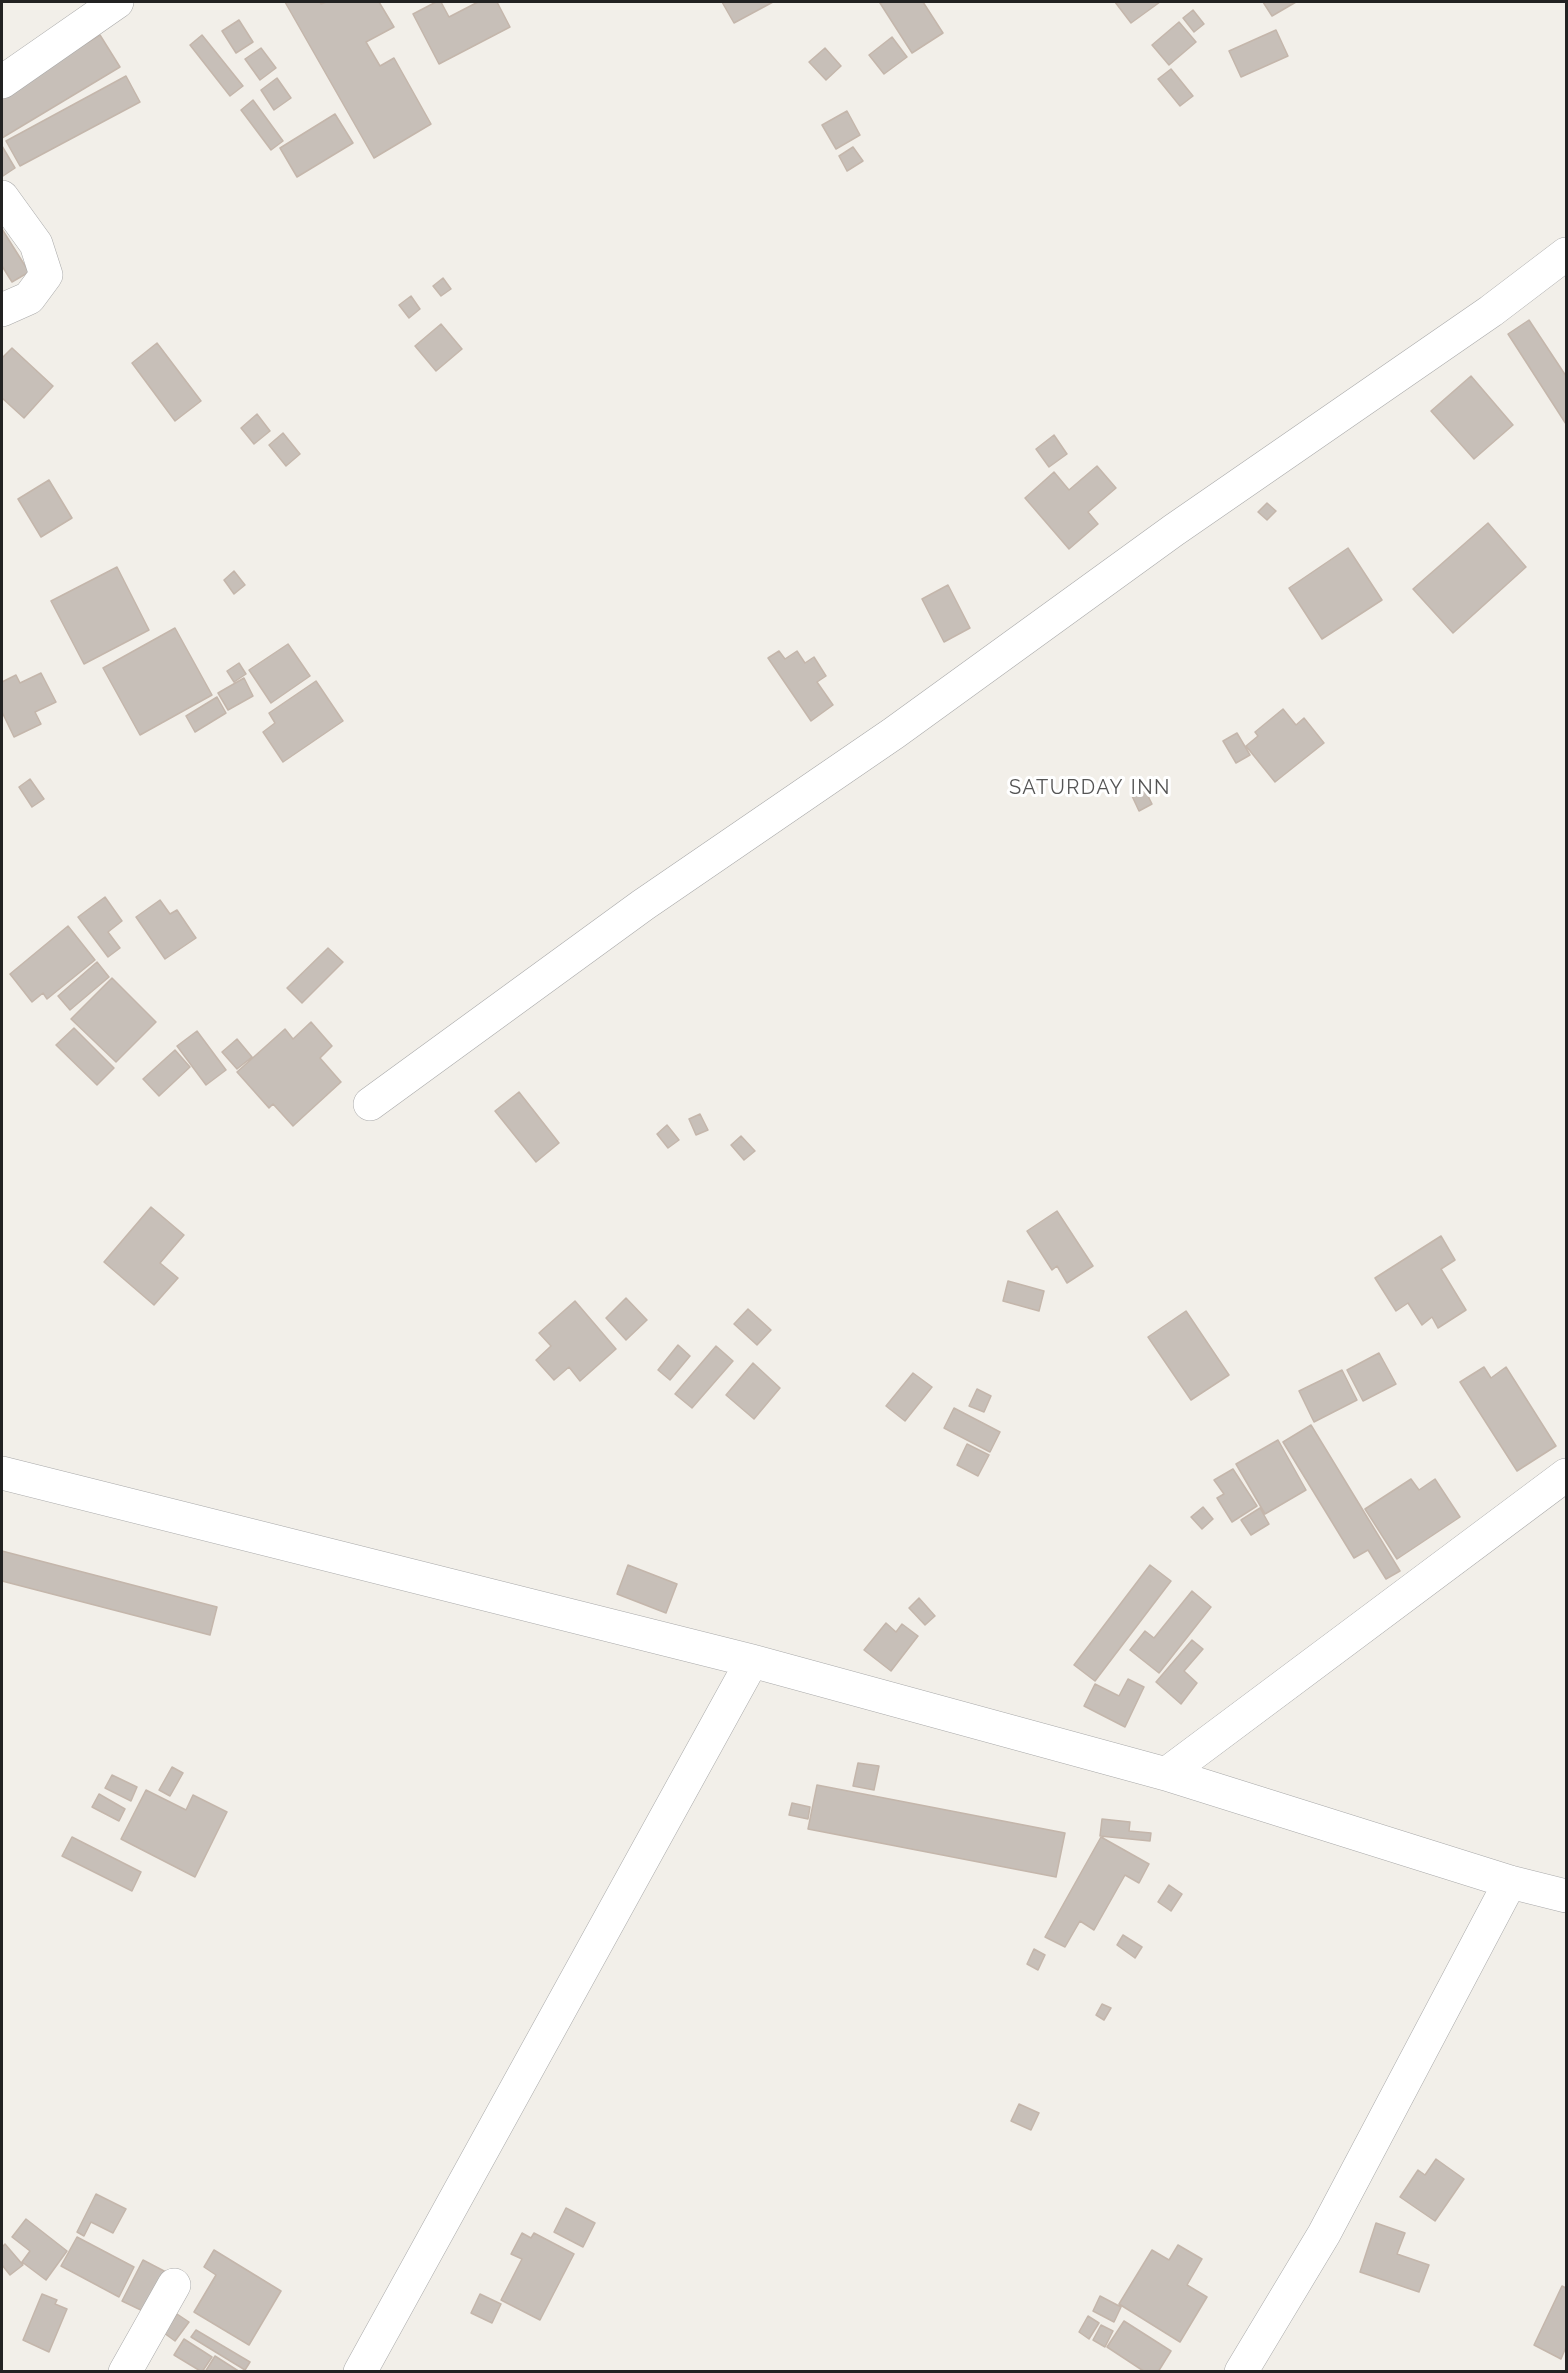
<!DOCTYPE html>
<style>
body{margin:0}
#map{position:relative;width:1568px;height:2373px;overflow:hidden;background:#f2efe9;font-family:Raleway,sans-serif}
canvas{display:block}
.frame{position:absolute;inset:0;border:3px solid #222;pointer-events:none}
</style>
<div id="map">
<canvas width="1568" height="2373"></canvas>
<div class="frame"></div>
</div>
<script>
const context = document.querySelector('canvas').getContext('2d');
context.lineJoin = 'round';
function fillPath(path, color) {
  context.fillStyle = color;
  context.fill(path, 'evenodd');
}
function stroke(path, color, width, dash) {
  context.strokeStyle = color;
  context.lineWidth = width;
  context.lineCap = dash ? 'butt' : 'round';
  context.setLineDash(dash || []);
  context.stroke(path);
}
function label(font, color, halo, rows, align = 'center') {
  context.font = font + ' Raleway,sans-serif';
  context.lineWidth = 6;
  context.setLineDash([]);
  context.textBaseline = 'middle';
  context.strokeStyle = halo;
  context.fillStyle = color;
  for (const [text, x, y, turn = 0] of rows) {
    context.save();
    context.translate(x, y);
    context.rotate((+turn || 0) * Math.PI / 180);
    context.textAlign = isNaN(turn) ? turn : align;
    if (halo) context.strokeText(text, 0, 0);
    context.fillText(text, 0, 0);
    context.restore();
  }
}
const building = new Path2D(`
 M285 2H320L321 4 326 2H379L394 27 366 42 380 66 394 58 431 124 374 158Z
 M436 2H441L449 17 478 2H497L510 27 439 64 413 14Z
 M722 2H773L734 23Z
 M882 2H923L943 33 912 53 880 3Z
 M1115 2H1160L1131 23Z
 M1263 2H1296L1272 16Z
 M1193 10 1204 24 1194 32 1183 18Z
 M239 20 253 42 236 53 222 31Z
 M1179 22 1196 42 1169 65 1152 45Z
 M1276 30 1288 56 1241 77 1229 51Z
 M100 35 120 67 2 138V94Z
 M202 35 243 86 230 96 190 45Z
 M892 37 907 57 884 74 869 55Z
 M261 48 276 68 260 80 245 59Z
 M825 48 841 66 826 80 809 62Z
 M1171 69 1193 96 1180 106 1158 79Z
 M126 76 140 102 20 166 6 141Z
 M277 78 291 98 274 110 261 90Z
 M253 100 283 141 271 150 241 110Z
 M847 111 860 135 836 149 822 125Z
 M335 114 353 143 297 177 280 148Z
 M2 146 15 168 3 176 2 174Z
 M853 147 863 161 847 171 839 156Z
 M2 229 29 272 12 282 2 266Z
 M443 278 451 289 441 296 433 286Z
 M411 296 420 309 409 318 399 305Z
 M1529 320 1566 376V424L1508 334Z
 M441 324 462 349 436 371 415 346Z
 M157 343 201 401 175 421 132 363Z
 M12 348 53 386 24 418 2 398V358Z
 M1471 376 1513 425 1474 459 1431 411Z
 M257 414 270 431 254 444 241 428Z
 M283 433 300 454 286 466 269 445Z
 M1054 435 1067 454 1049 467 1036 449Z
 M1097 466 1116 488 1088 512 1098 524 1069 549 1025 498 1054 472 1069 490Z
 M49 480 72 518 41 537 18 499Z
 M1267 503 1276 511 1267 520 1258 512Z
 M1488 523 1526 567 1453 633 1413 589Z
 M1348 548 1382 600 1322 639 1289 588Z
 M117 567 149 630 84 664 51 601Z
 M234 571 245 585 234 594 224 580Z
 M948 585 970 628 944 642 922 599Z
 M175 628 212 695 140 735 103 668Z
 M288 644 310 676 271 703 249 670Z
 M779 651 785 659 797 651 805 663 814 657 826 676 817 682 833 705 811 721 768 658Z
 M239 663 246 674 234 682 227 671Z
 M41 673 56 702 35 712 41 724 14 737 2 712V682L16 675 20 683Z
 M244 678 253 696 228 710 218 693Z
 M316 681 343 721 283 762 263 732 275 723 269 713Z
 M217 697 226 713 195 732 186 716Z
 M1283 709 1296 725 1304 718 1324 743 1275 782 1246 746 1258 736 1255 732Z
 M1237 733 1250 755 1236 763 1223 741Z
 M30 779 44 799 32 807 19 787Z
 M1145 790 1152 804 1139 811 1132 796Z
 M105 897 122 921 108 932 120 948 108 957 78 917Z
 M160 900 170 914 177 910 196 938 165 959 136 917Z
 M68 926 95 960 47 999 43 993 32 1002 10 974Z
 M328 948 343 962 302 1003 287 988Z
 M97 962 109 977 70 1010 58 996Z
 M112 978 156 1022 116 1062 71 1019Z
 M311 1022 332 1046 320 1058 341 1082 293 1126 273 1104 269 1108 237 1072 285 1029 293 1039Z
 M74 1028 114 1068 97 1085 56 1045Z
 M197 1031 226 1070 206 1085 177 1046Z
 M237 1039 252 1057 237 1069 222 1052Z
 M175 1050 190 1067 159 1096 143 1079Z
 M519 1092 559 1143 536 1162 495 1111Z
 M700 1114 708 1130 696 1135 689 1119Z
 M667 1125 679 1140 668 1148 657 1134Z
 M741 1136 755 1151 744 1160 731 1145Z
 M151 1207 184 1235 160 1263 178 1278 154 1305 104 1262Z
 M1057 1211 1093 1266 1067 1283 1057 1266 1052 1270 1027 1231Z
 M1441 1236 1455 1260 1441 1269 1466 1310 1438 1328 1432 1317 1422 1325 1408 1303 1396 1311 1375 1278Z
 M1008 1281 1044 1291 1039 1311 1003 1301Z
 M626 1298 647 1320 626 1340 606 1318Z
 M575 1301 616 1349 580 1381 569 1367 554 1380 536 1360 551 1346 539 1333Z
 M748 1309 771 1330 757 1345 734 1324Z
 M1186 1311 1229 1375 1191 1400 1148 1337Z
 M678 1345 690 1356 670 1380 658 1370Z
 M716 1346 733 1361 692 1408 675 1394Z
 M1379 1353 1396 1384 1363 1401 1347 1370Z
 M753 1363 780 1388 754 1419 726 1395Z
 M1484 1367 1491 1378 1506 1367 1556 1446 1517 1471 1460 1382Z
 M1342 1370 1357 1400 1314 1422 1299 1391Z
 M913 1373 932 1387 905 1421 886 1406Z
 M977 1389 991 1396 984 1412 969 1406Z
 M954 1408 1000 1432 990 1452 944 1428Z
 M1311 1425 1400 1571 1386 1579 1368 1550 1354 1558 1283 1442Z
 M1278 1440 1306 1490 1265 1514 1236 1464Z
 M967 1444 989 1455 978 1476 957 1465Z
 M1233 1469 1257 1506 1232 1522 1217 1498 1224 1494 1214 1480Z
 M1411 1479 1419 1490 1435 1479 1460 1517 1397 1559 1365 1509Z
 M1203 1507 1213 1519 1202 1529 1191 1517Z
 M1260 1508 1269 1524 1251 1535 1241 1520Z
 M2 1551 217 1607 210 1635 2 1581Z
 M628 1565 677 1584 666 1613 617 1594Z
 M1150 1565 1171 1581 1095 1681 1074 1665Z
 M1192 1591 1211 1607 1159 1673 1130 1650 1145 1631 1154 1638Z
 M919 1598 935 1616 925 1625 909 1608Z
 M886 1623 896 1632 902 1624 918 1636 891 1671 864 1650Z
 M1192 1640 1203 1649 1184 1671 1197 1683 1181 1704 1156 1682Z
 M1128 1679 1144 1687 1125 1727 1084 1706 1095 1684 1119 1696Z
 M858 1763 879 1766 874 1790 853 1786Z
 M172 1767 183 1773 170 1796 159 1790Z
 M112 1775 137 1787 131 1801 105 1788Z
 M817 1785 1065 1833 1056 1877 808 1829Z
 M146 1790 186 1810 193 1795 227 1812 195 1877 121 1839Z
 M99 1794 125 1809 119 1821 92 1807Z
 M792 1803 810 1807 808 1819 789 1815Z
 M1102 1819 1130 1822 1129 1831 1151 1833 1150 1841 1100 1836Z
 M72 1837 141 1872 132 1891 62 1856Z
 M1101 1837 1149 1864 1139 1883 1125 1875 1094 1930 1080 1921 1065 1947 1045 1937Z
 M1169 1885 1182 1894 1171 1911 1158 1902Z
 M1123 1935 1142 1947 1135 1958 1117 1945Z
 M1034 1949 1045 1955 1038 1970 1027 1964Z
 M1102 2004 1111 2008 1104 2020 1096 2015Z
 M1019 2104 1039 2113 1031 2130 1011 2121Z
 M1436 2159 1464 2179 1435 2221 1400 2197 1418 2170 1425 2175Z
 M96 2194 126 2209 113 2233 91 2222 84 2236 77 2232Z
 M566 2208 595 2223 583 2247 554 2232Z
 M26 2219 67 2251 46 2280 22 2262 30 2251 12 2237Z
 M1376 2223 1405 2233 1397 2254 1429 2265 1419 2292 1360 2272Z
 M522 2233 531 2238 534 2233 574 2254 540 2320 501 2300 522 2259 511 2254Z
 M77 2237 134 2267 119 2297 61 2266Z
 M5 2244 23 2265 10 2275 2 2265V2247Z
 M1178 2245 1202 2259 1187 2285 1207 2297 1180 2342 1119 2304 1152 2250 1169 2260Z
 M214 2250 281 2291 249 2345 194 2312 216 2275 204 2267Z
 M143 2260 166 2272 145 2312 122 2301Z
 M1562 2286 1566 2288V2347L1561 2359 1534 2345Z
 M42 2294 57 2300 55 2304 67 2309 49 2352 23 2340Z
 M480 2294 501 2304 492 2323 471 2313Z
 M1100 2296 1121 2307 1114 2322 1093 2311Z
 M177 2314 189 2322 175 2341 164 2333Z
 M1088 2316 1099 2323 1089 2339 1079 2332Z
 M1124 2321 1171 2351 1158 2372H1145L1107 2347Z
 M1101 2325 1113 2331 1105 2347 1093 2340Z
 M196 2330 250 2362 245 2370 191 2337Z
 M184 2339 212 2357 202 2372 174 2355Z
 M215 2356 240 2372H205Z`);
const minor = new Path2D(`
 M2 82 117 2
 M2 197 36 244 46 275 29 298 2 310
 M370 1104 643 905 894 733 1174 530 1491 311 1566 254
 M2 1473 752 1661 1166 1774 1510 1882 1566 1896
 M1166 1774 1566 1475
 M125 2372 174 2285
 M360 2372 752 1661
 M1241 2372 1324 2234 1510 1882`);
const quarterNames = [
 ["SATURDAY INN",1090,788]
];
fillPath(building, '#c7bfb8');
stroke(building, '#c4b6ab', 1.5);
stroke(minor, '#a9a9a9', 34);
stroke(minor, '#fff', 33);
context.letterSpacing = '1.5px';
label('20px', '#555', '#fff', quarterNames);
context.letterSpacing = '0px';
</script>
